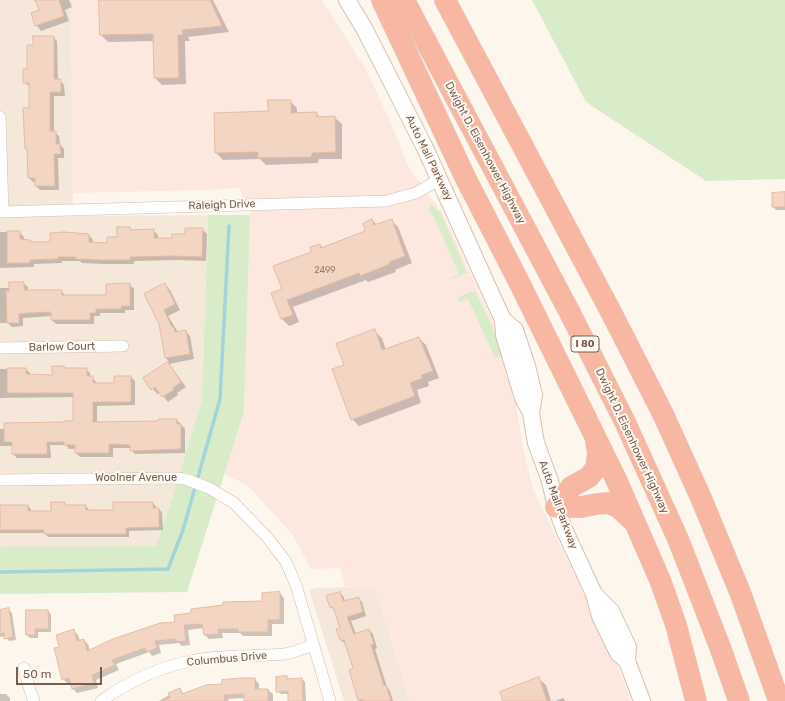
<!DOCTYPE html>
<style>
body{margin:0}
#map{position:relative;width:785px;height:701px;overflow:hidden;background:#fdf6ec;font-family:Rubik,sans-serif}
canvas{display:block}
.scale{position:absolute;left:16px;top:667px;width:86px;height:18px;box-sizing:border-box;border:2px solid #7a5c4d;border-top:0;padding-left:5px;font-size:12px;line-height:14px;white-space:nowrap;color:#7a5c4d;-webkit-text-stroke:3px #fffaf3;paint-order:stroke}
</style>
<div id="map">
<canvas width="785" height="701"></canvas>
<div class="scale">50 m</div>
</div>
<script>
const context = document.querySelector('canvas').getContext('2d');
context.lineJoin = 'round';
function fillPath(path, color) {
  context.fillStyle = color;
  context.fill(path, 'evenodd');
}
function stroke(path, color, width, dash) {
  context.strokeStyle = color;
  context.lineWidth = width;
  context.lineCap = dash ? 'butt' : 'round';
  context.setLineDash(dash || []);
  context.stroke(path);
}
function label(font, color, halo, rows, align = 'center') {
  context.font = font + ' Rubik,sans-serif';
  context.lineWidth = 4;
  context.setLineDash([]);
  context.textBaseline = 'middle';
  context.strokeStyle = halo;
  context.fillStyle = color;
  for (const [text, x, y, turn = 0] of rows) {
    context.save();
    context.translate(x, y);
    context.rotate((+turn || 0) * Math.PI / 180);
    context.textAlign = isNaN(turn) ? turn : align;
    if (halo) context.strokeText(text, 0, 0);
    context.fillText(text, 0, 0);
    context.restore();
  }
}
const residential = new Path2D(`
 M0 0H71L73 216 208 215 202 400 174 492 156 546 0 548Z
 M375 587 410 701H344L309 590 317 588Z`);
const commercial = new Path2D(`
 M71 0H322L367 71 393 128 407 164 444 216 502 342 513 383 523 449 533 489 613 654 631 701H410L375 587H345L340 568 311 569 292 534 247 485 224 474 244 412 250 214 239 188 204 190 72 193Z`);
const green = new Path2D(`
 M532 0H785V179L706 181 586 102Z
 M431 205 441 213 467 273 451 279 450 278 459 274 434 217 428 210Z
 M208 215H250L244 412 187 592 0 594V547L156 546 174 492 202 400Z
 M475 291 490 322 503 355 495 358 468 299 460 302 457 298 470 292Z`);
const shadow = new Path2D(`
 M38 0H69L72 7 65 10 69 21 41 31 36 25 51 7Z
 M100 0H213L229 32 188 37 190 41H185L186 84 162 85 155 78V41L108 42 101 35Z
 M53 37 57 41 58 80H60L64 85 65 96H54V132L59 136 60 144 64 149V158H58L59 190H40L36 186V182H33L29 178 28 151 26 148 30 109V87L24 82 34 46Z
 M290 101 297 108V114L316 113 320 118 334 117 342 124V159H319L318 163 266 165 260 159 223 160 216 153 269 112Z
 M785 193V210H776L773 207V194Z
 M372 220 377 225 391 220 398 227 412 263 395 270 396 272 368 282 366 280 293 307 299 322 289 326 282 319 273 294 283 290 312 253 320 245 323 248 367 232Z
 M130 228 133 231 153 230 158 235V239H173L202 229 207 234 206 261 177 260 134 261V264H104L82 263 80 261H62V263L34 264V267L0 268V232H19L24 237V240H30L32 243 51 242 89 235 93 240V243L108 244Z
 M23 283 28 287V291H61L66 296H107L129 284 134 289V310H125V313H100V316H94V324H56L52 320V316L23 318V326L12 327 8 323H0V288H10Z
 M165 284 170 290 180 310 168 316 178 332 185 331 190 336 194 359 169 364 186 387 177 393 178 395 168 402 160 392 157 394 145 378 169 362 166 358 160 324Z
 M374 331 382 338 386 350 419 338 426 345 439 378 428 382 429 386 417 390 421 403 359 426 352 419Z
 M64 367 66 369H86L90 373V377H92L96 382V384H115L131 377 135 381V405L97 406V423L159 422 177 420 185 429V453L135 454 131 450V448H113V457H80L76 453V449H69L66 445H50L51 458H17L13 454V446H0V429L74 422V397L0 398V369H26L30 373V375L53 376Z
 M64 503 67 506H86L90 511H114L152 503 156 506V509H158L162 512 163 530 129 531V537H48L45 533H0V505L28 506 31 509V512H52Z
 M280 593 284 598V624H272V636H243L240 633H222L223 638 209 639 205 635 204 628 188 630 190 645 182 646 179 643 159 645 161 653 152 656 149 652 116 664 119 670 96 680 98 688 77 693 72 688 71 683 68 684 63 679 60 647 74 631 78 635 80 641 83 640 88 644 90 651 176 622 263 602Z
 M340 593 344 597 345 602 358 598 362 602 366 616 351 621 356 634 369 630 373 634 377 648 375 649 387 687 390 691 393 701H360L358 700 354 669 345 644 341 640 342 628 335 611 331 607Z
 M8 609 12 613 16 640 9 641 5 636 0 637V617Z
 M48 611 51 614V632H38V638H30L27 635Z
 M286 677 288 680 302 679 305 682 306 701H289V694H281L277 691Z
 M538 678 546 685 551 701H504Z
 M255 679 259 684V690H268L273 694V701H245V698L228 699 229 701H159L180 689 184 694 223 685Z
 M0 694H6L10 698V701H0Z
 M563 698 566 701H555Z`);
const stream = new Path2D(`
 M0 572 168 569 183 530 220 399 229 226`);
const building = new Path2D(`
 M35 0H59L64 16 35 26 31 13 39 10Z
 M99 0H210L222 26 182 30 183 35H178L179 78H154L153 34 100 35Z
 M33 36H54V79H61V92H50V131H56V144H60L61 154H54L55 186H35V178H28L27 149H25L23 108H29V83H23V69H27V45H33Z
 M268 100H291V113L317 112V117L335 116 336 152 312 153 311 157 258 158V152L215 153 214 113 268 111Z
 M785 192V207H772V193Z
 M372 219 374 225 392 219 405 256 389 262 390 264 360 276 359 273 287 300 293 315 281 319 271 293 282 289 273 266 311 252 310 247 320 244 321 248 365 231 363 224Z
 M117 227H130V230L154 229V238H172V234H185V228H203L202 257 172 256 130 257V260H99L76 259V257H58V259L30 260V263H7V231H20V239L30 240V242H50V233L64 232 89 234V242L107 243V237H117Z
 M9 282H24V290H62V295H106V284L130 283V306H121V309H96V313H90V320H51V312L29 313 19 314V323H7L6 291H9Z
 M165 283 175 304 164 310 172 327H174L175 332 186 330 190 354 165 358 159 324 144 294Z
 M375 329 382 350 419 337 433 371 421 375 423 378 410 383 415 396 351 420 332 369 344 365 336 344Z
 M168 362 181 382 173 388 174 390 162 397 155 387 151 390 143 378Z
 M52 366H64V368H87V376H93V383H114V376H131V402H93V422L158 421V419H177V424H181V449L130 451V445L109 444V453H75V445H64V442H47V454H12V442H4V423L64 422V421H73V393H7V368H26V374L52 375Z
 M51 502H65V505H86V510H113V502H153V508H159V527L126 528V534H44V530H0V505H28V511H51Z
 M280 592V620H268V632H238V629H218L219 634 204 635 202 624 184 625 186 641 176 642V639L155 641 157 648 147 652 145 648 112 660 115 665 92 675 94 683 72 689 69 678 62 680 54 648 59 647 56 635 74 629 77 641 84 639 87 651 113 639 160 623 175 622 174 615 191 613V609L223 605V602L262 601V593Z
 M340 592 343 601 359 597 363 612 347 617 354 634 369 629 374 644 371 645 384 686 386 685 391 701H362V699L358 700 349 670 353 668 344 640H340L336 629 340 628 333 607 330 608 326 596Z
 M9 608 13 637 4 639V633L0 634V610Z
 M26 610H48L49 629H35V635H26Z
 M287 676V679L302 678 303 701H288V691L276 692V677Z
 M539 677 547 701H503L500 692Z
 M240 678H255V689H268V701H244V694L224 695 225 701H165L164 700 170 698 168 693 180 688 182 694 206 685 222 684V680Z`);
const street = new Path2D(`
 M0 117 3 212
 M0 212 386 201 416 193 440 179
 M0 348 123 346
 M0 480 175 478 185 479 209 488 234 503 267 537 286 562 296 585 330 701
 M24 668 29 687 34 701
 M101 701C128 682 157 668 190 661 220 654 253 657 284 654 294 653 304 648 313 645`);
const secondary = new Path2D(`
 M347 0 364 28 425 148 503 320 504 335 523 398 531 413 536 443 550 481 556 507 564 529 594 594 600 616 618 653 627 661
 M503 320 515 330 527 366 534 395 531 413
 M595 595 611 611 628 647 627 661 642 701`);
const highway = new Path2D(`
 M382 0 466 179 519 282 616 479 660 580 676 625 696 701
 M404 0 570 313 625 422 678 539 720 647 739 701
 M445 0 611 312 663 414 701 498 740 592 779 701
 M556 507 571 487 589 477 596 468 598 452 596 442
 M556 507H581L597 504 608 503 618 507 633 521`);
const numberNames = [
 ["2499",325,270]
];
const shields = [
 [585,344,28]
];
const shieldNames = [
 ["I 80",585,344]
];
const streetNames = [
 ["Dwight D. Eisenhower Highway",485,153,62],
 ["Auto Mall Parkway",429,158,64],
 ["Raleigh Drive",222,205,-2],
 ["Barlow Court",62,347,-1],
 ["Dwight D. Eisenhower Highway",632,441,65],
 ["Woolner Avenue",136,478],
 ["Auto Mall Parkway",558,505,70],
 ["Columbus Drive",227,659,-5]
];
fillPath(residential, '#f5e8da');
fillPath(commercial, '#fde8e0');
fillPath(green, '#d8ecc9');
fillPath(shadow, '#0003');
stroke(stream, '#a5d3da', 3.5);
fillPath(building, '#f3d5c3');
stroke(building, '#e6bba3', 1);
stroke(street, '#d1beb0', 12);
stroke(secondary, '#d6c0b0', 18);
stroke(highway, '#dad1cd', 22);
stroke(street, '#fff', 11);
stroke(secondary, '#fff', 16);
stroke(highway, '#f7b7a3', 21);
label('9px', '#987a6a', null, numberNames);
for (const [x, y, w] of shields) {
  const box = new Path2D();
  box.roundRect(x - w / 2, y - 8, w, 16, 3);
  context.fillStyle = '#fffaf3';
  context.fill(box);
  stroke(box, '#7a5c4d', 1);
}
label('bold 10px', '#7a5c4d', null, shieldNames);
label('11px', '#7a5c4d', '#fffaf3', streetNames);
</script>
